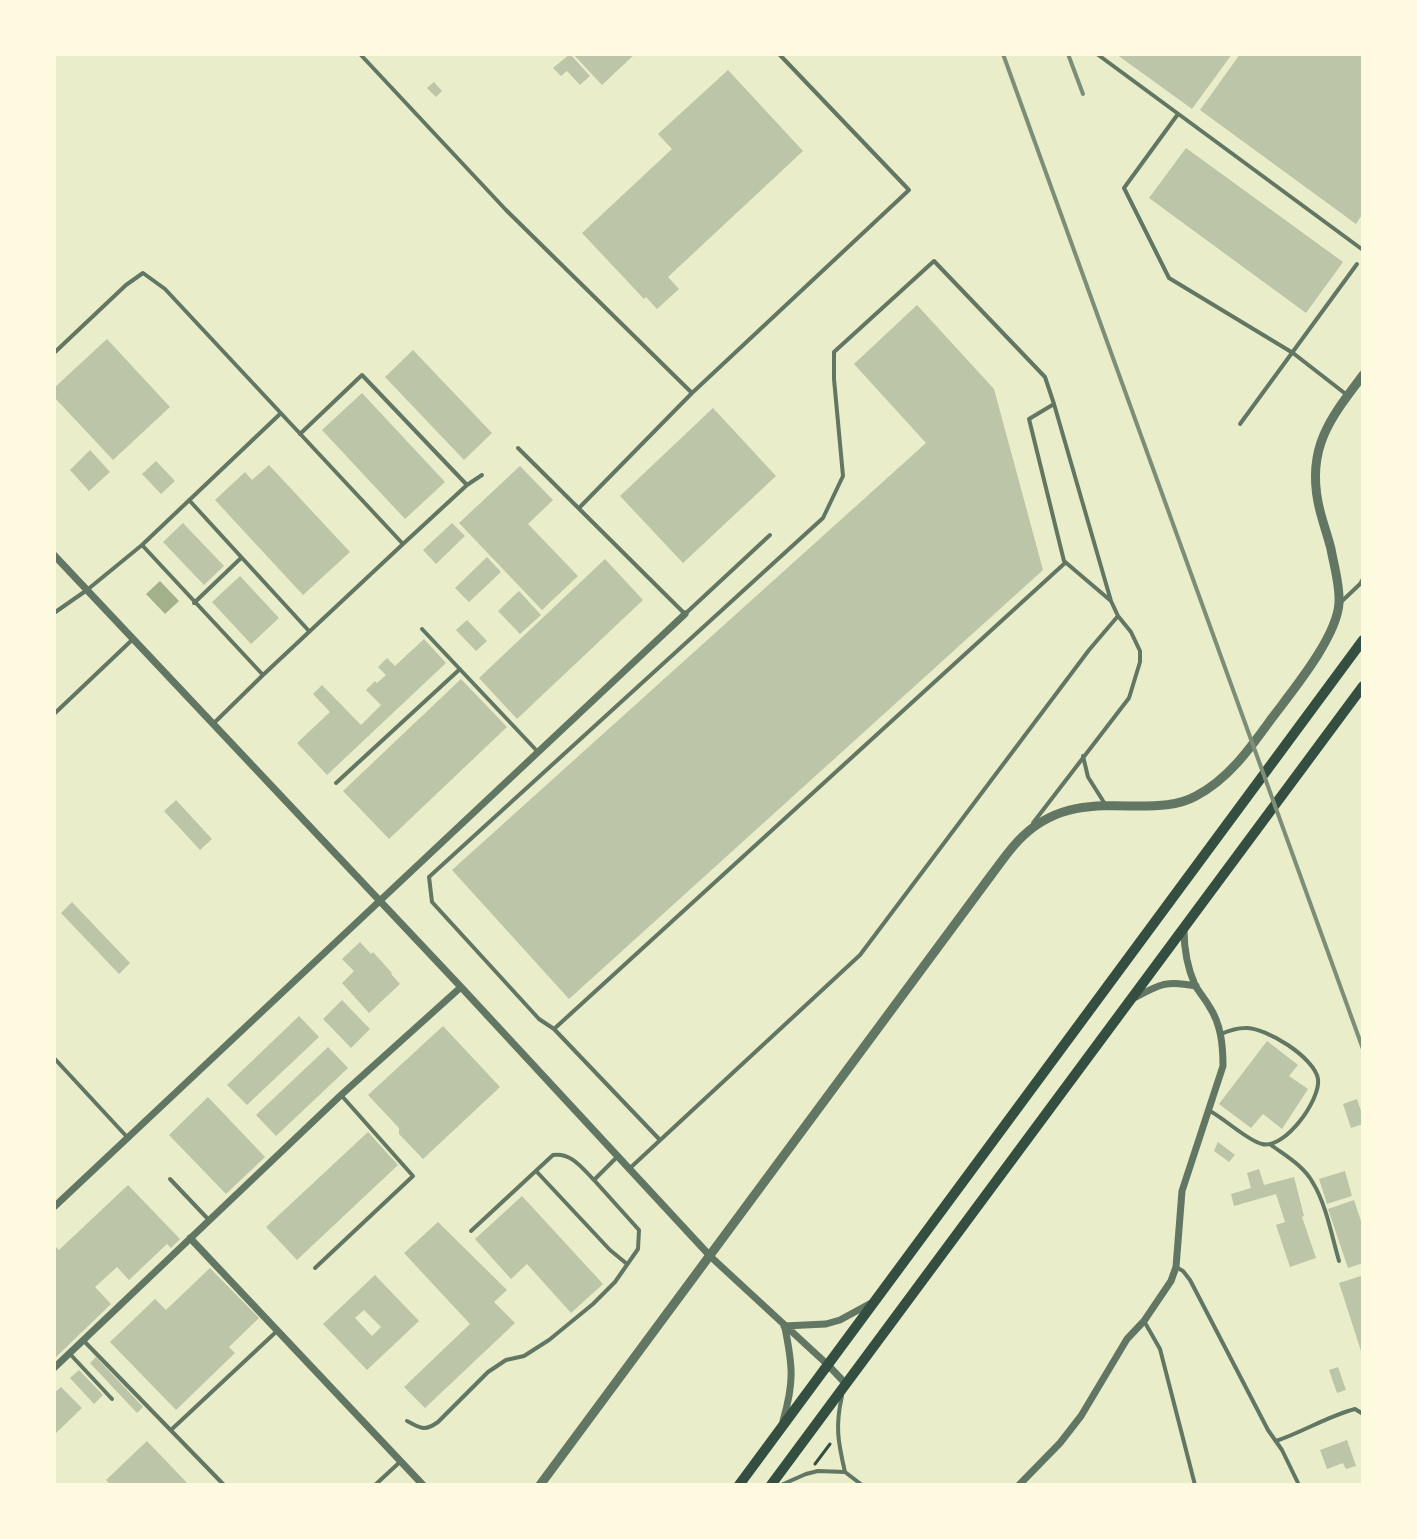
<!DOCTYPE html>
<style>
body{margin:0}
#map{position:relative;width:1417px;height:1539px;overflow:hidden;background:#e9edc9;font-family:"Public Sans",sans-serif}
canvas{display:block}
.frame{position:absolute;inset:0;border:56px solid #fefae0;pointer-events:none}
</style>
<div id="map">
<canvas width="1417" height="1539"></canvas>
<div class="frame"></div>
</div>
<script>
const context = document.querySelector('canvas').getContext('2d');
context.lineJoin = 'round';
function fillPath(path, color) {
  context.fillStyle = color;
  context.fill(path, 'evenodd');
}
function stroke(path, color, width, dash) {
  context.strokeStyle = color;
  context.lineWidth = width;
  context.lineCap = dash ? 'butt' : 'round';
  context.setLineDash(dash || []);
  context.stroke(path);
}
const water = new Path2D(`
 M160 581 179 601 165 614 146 594Z`);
const building = new Path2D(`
 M570 54 590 76 580 85 567 71 561 76 553 68Z
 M573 54H635L602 85Z
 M1116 54H1232L1192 109Z
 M1240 54H1363V213L1356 224 1200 110Z
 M728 70 803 151 668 277 679 289 657 309 646 297 644 299 582 233 672 149 658 134Z
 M434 82 442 91 436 97 427 88Z
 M1186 148 1343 262 1306 313 1149 198Z
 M917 305 994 389 1043 570 569 999 452 870 926 443 854 364Z
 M107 339 170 407 113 460 54 397V388Z
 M413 350 492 433 464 460 385 377Z
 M362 393 445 482 405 519 322 430Z
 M713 408 776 476 683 563 620 496Z
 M90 450 110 472 89 491 70 470Z
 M156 461 175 481 161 494 142 474Z
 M269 465 350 552 303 595 215 500 245 472 252 480Z
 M520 466 553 500 528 524 578 576 542 610 459 523Z
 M183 523 224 566 204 585 163 542Z
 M452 523 465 536 436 564 423 550Z
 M487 557 501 572 469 602 455 588Z
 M605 559 643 600 517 719 479 678Z
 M240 576 279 618 251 644 212 602Z
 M519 591 541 615 520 634 498 611Z
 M467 620 487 641 476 651 456 630Z
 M424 639 446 663 327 775 297 743 330 712 313 694 322 685 361 725 381 705 366 690 375 681 377 683 386 675 378 667 387 658 395 666Z
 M461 679 507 727 389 839 343 791Z
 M176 800 212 839 200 850 164 811Z
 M72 902 130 963 119 974 61 913Z
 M360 942 371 954 373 952 392 973 391 974 400 984 369 1013 342 983 354 971 342 959Z
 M342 1000 370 1029 351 1048 323 1019Z
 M299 1016 319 1037 247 1105 227 1085Z
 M443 1026 500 1087 423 1159 399 1134V1128L368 1095Z
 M1267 1041 1298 1065 1289 1076 1308 1089 1282 1129 1263 1114 1251 1128 1219 1104Z
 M328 1047 348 1068 276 1136 256 1115Z
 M208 1097 265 1157 226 1194 169 1135Z
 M1357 1099 1363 1117V1124L1351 1128 1343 1104Z
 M368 1132 398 1165 297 1260 266 1227Z
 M1218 1142 1235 1155 1229 1162 1214 1151Z
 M1259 1169 1264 1185 1294 1177 1304 1216 1302 1217 1316 1258 1290 1267 1276 1225 1285 1222 1276 1194 1234 1206 1231 1194 1251 1188 1247 1173Z
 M1345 1171 1352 1196 1327 1204 1319 1179Z
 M128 1185 180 1239 171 1248 167 1244 129 1280 117 1267 95 1287 111 1304 54 1359V1245L59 1250Z
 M522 1196 603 1284 571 1313 527 1264 511 1279 475 1239Z
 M1354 1200 1363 1227V1263L1348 1268 1328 1209Z
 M438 1222 507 1290 494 1302 515 1323 425 1408 404 1387 470 1324 404 1253Z
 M210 1268 259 1318 229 1347 235 1353 176 1410 110 1342 155 1299 166 1310Z
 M375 1275 419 1321 367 1370 323 1324ZM364 1310 381 1327 372 1336 355 1318Z
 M1361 1276 1363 1280 1362 1354 1339 1283Z
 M96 1357 143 1407 137 1413 90 1363Z
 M1338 1367 1346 1390 1337 1393 1329 1370Z
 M79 1370 103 1395 94 1404 70 1378Z
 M61 1387 82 1408 54 1435V1393Z
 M1347 1440 1356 1466 1346 1469 1343 1463 1327 1469 1320 1450Z
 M147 1441 189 1485H111L106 1480Z`);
const path = new Path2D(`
 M815 1464 830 1444`);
const service = new Path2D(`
 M360 54 506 210 692 393
 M1097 54 1363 250
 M1178 114 1124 188 1169 278 1293 353 1347 395
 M54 353 126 285 143 273 165 289 403 544 263 675 213 724
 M1054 404 1029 419 1064 561 1111 601 1118 616
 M1240 424 1357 264
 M300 434 362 375 467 485
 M518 448 685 614 770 535
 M189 500 309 631
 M579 508 692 393 909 190 779 54
 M403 544 467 485 482 475
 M142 545 263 675
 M194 603 241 558
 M1340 603 1360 584 1363 579
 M54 613 87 590 142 545 280 414
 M422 629 538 752
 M54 714 132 640
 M1083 756 1088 777 1105 804
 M336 783 460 669
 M554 1029 1065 563
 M54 1058 128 1138
 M1210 1111C1225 1119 1248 1141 1262 1144 1285 1150 1321 1099 1318 1079 1315 1058 1266 1027 1245 1028 1237 1028 1228 1031 1221 1034
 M660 1140 554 1029 539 1019 432 902 429 877 823 518 843 476 834 379V352L934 261 1045 377 1054 404 1111 601
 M1271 1145C1286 1156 1304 1166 1313 1183 1326 1204 1332 1237 1339 1261
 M629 1169 860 955 1089 650 1118 616 1131 632 1140 651V662L1129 698 1033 823
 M537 1172 610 1250 627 1264
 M170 1179 208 1219
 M471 1231 553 1155C571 1152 582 1168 594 1180L617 1157
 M1176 1267 1183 1271 1190 1280 1268 1430 1282 1450 1299 1485
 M315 1268 413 1176 341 1095
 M1144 1321 1160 1349 1195 1485
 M83 1340 224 1485
 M70 1354 112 1399
 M842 1396C835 1426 838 1442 845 1472
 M407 1421C421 1428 424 1432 438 1422L488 1372 506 1360 524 1356 549 1340 593 1304 615 1282 638 1249 639 1230 594 1180
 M171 1430 277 1331
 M1276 1441C1303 1432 1328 1416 1355 1409L1363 1414
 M375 1485 401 1461
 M781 1485 806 1474 818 1471 845 1472 862 1485`);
const minor = new Path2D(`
 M54 555 461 987 711 1257 828 1365 845 1383
 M1134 998C1160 984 1166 980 1196 986
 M54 1207 685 614
 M190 1238 423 1485
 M784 1326 826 1324 840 1320 873 1302
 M54 1368 341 1095 461 987
 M783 1421C794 1383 793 1367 785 1328
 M1019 1485 1060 1443 1081 1416 1127 1339 1144 1321 1171 1281 1176 1267 1182 1191 1223 1066C1223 1045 1221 1024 1209 1006 1205 999 1199 992 1195 985 1187 967 1184 948 1184 929`);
const tertiary = new Path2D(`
 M540 1485 992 874C1002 861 1011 847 1023 836 1057 804 1093 805 1137 806 1157 806 1178 806 1196 796 1229 779 1251 747 1272 718 1293 690 1337 637 1339 603 1340 585 1334 566 1331 549 1327 533 1321 518 1318 502 1307 446 1332 416 1363 375`);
const secondary = new Path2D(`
 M739 1485 1363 640
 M771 1485 1363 686`);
const rail = new Path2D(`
 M1003 54 1363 1049
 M1068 54 1083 94`);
fillPath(water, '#a3b18a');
fillPath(building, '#bcc5a7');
stroke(path, '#344e41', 3);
stroke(service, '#617663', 4);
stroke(minor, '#617663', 7);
stroke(tertiary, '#617663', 9);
stroke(secondary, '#344e41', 10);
stroke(rail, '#7c8e77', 4);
</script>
